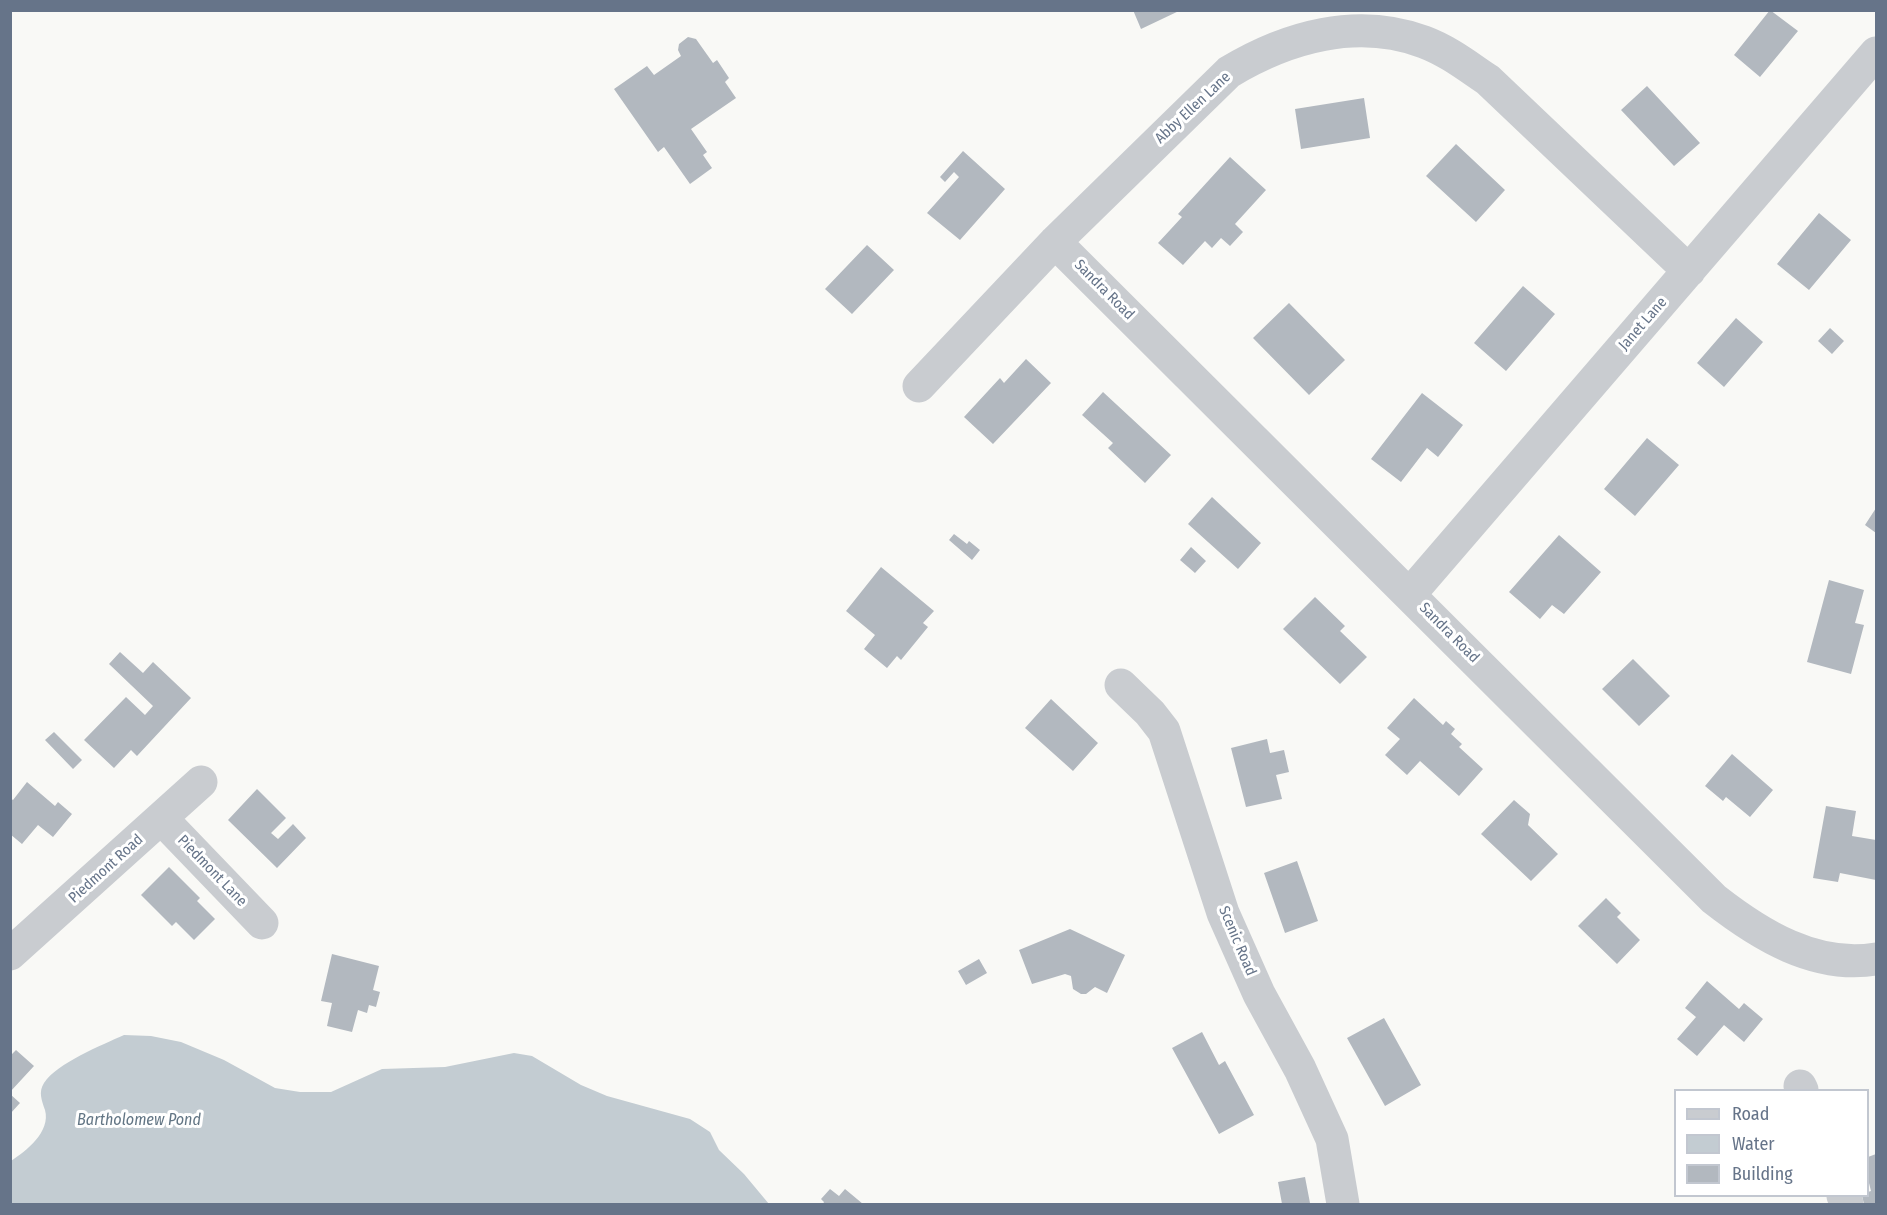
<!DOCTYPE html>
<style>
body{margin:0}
#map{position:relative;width:1887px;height:1215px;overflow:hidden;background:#f9f9f6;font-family:"Fira Sans Condensed",sans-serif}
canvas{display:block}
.frame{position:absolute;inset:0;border:12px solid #667489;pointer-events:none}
.legend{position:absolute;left:1674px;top:1089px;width:195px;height:108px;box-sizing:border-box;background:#fff;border:2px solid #c2c7d0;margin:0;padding:8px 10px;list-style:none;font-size:18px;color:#667489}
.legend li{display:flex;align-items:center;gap:12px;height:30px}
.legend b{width:30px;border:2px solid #c2c7d0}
</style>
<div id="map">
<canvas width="1887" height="1215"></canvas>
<div class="frame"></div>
<ul class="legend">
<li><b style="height:8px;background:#c9ccd0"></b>Road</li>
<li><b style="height:16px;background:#c3ccd2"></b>Water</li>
<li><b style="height:16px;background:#b2b8bf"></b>Building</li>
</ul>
</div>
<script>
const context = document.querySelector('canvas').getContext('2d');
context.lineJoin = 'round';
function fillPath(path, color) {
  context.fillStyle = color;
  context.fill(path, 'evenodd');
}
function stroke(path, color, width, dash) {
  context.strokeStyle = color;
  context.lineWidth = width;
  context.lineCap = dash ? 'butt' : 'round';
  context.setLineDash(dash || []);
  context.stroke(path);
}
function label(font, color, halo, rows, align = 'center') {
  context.font = font + ' "Fira Sans Condensed",sans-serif';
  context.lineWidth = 6;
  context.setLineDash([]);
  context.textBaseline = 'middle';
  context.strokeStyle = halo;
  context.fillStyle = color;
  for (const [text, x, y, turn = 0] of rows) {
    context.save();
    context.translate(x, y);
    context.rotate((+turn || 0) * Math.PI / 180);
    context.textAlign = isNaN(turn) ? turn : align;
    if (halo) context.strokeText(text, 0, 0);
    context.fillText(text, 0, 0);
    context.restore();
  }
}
const water = new Path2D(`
 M124 1035 151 1036 181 1042 224 1060 275 1088 300 1092H331L382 1069 445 1067 514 1053 532 1056 581 1085 607 1096 690 1119 710 1132 719 1150 744 1174 769 1204H11V1161C26 1151 51 1132 45 1110 42 1101 38 1092 44 1083 57 1063 102 1045 124 1035Z`);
const building = new Path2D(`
 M1133 10H1181L1141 29Z
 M1770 10 1798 31 1760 77 1734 55Z
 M688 37 696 39 713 63 717 60 729 78 725 82 736 98 691 129 707 152 703 155 712 168 690 184 664 147 658 152 614 89 647 66 654 75 681 56 678 50 679 44Z
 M1647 86 1700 143 1674 166 1621 110Z
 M1364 98 1370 138 1301 149 1295 109Z
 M1456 144 1505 190 1476 222 1426 176Z
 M963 151 1005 189 960 240 927 213 959 177 954 172 945 182 940 177Z
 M1230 157 1266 190 1235 224 1243 232 1230 246 1221 238 1212 248 1205 241 1183 265 1158 243 1182 217 1178 214Z
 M1819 213 1851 240 1809 290 1777 264Z
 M867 245 894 270 852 314 825 289Z
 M1523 286 1555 314 1506 371 1474 343Z
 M1289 303 1345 360 1309 395 1253 338Z
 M1736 318 1763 342 1724 387 1697 363Z
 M1830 328 1844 341 1832 354 1818 341Z
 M1026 359 1051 383 993 444 964 417 1000 378 1004 383Z
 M1103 392 1171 455 1145 483 1108 448 1113 443 1082 415Z
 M1422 393 1463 425 1438 457 1427 448 1401 482 1371 459Z
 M1647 438 1679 465 1635 516 1604 489Z
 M1212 497 1261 543 1238 569 1188 524Z
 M1876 508V533L1865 525Z
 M954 534 967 544 969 541 980 550 972 560 949 540Z
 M1559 535 1601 572 1564 614 1552 605 1540 619 1509 592Z
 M1191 547 1206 561 1195 573 1180 560Z
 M881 567 934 611 923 623 928 627 901 660 897 656 887 668 864 649 875 635 846 611Z
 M1829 580 1864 590 1855 623 1864 625 1851 674 1807 662Z
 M1315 597 1345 626 1340 631 1367 657 1340 684 1283 629Z
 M120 652 143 673 153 662 191 698 137 756 131 750 114 768 84 740 126 697 145 715 153 706 109 664Z
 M1633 659 1670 696 1639 726 1602 689Z
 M1414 698 1443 725 1446 721 1455 729 1451 734 1462 744 1459 747 1483 769 1459 796 1420 761 1407 775 1385 755 1400 739 1387 728Z
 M1051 699 1098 743 1073 771 1025 728Z
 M54 732 82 760 73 769 45 740Z
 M1267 739 1270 753 1284 750 1289 772 1276 775 1282 799 1246 807 1231 748Z
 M1732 754 1773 790 1750 817 1726 797 1723 801 1705 786Z
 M27 782 55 806 58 802 72 814 53 837 38 825 22 844 10 834V798L13 800Z
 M257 789 286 818 271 833 278 839 293 824 306 838 277 868 228 820Z
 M1514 800 1530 814 1528 825 1558 854 1531 881 1481 834Z
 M1826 806 1856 811 1852 836 1876 840V880L1840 873 1838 882 1813 878Z
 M1297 861 1318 921 1285 933 1264 873Z
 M169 867 200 898 197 901 215 919 194 940 176 922 172 926 141 895Z
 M1606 898 1621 913 1617 917 1640 940 1617 964 1578 926Z
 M1070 929 1125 955 1107 993 1095 987 1086 994H1081L1073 989 1071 976 1065 974 1032 984 1019 950Z
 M332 954 379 966 373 990 380 992 376 1007 369 1005 367 1013 358 1010 352 1032 327 1026 332 1003 321 1001Z
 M979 959 987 973 966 985 958 971Z
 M1707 981 1739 1009 1744 1003 1763 1019 1744 1042 1724 1025 1697 1056 1677 1039 1696 1017 1685 1008Z
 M1384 1018 1421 1085 1385 1106 1347 1038Z
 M1202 1032 1219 1065 1225 1061 1254 1115 1219 1134 1172 1048Z
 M16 1050 34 1066 10 1092V1056Z
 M10 1094 20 1103 10 1114Z
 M1876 1154V1204H1864L1862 1196H1868V1192L1871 1191 1868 1179V1157Z
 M1305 1177 1310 1203 1282 1204 1278 1182Z
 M830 1189 839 1196 845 1189 863 1204H823L824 1202 821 1199Z`);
const minor = new Path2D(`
 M1055 242 1714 899C1760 935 1815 969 1876 959
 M919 386 1055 242 1229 72C1287 37 1357 17 1424 42 1448 51 1467 66 1488 80L1689 271
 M1410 594 1876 53
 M1121 685 1150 713 1164 731 1223 913 1259 994 1300 1069 1332 1139 1343 1204
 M162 819 262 923
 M10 954 201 782
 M1800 1086 1802 1090
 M1843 1196 1847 1204`);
const streetNames = [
 ["Abby Ellen Lane",1193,108,-43],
 ["Sandra Road",1104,290,45],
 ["Janet Lane",1643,324,-49],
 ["Sandra Road",1449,633,45],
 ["Piedmont Road",106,869,-42],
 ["Piedmont Lane",212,871,46],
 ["Scenic Road",1237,941,67]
];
const waterNames = [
 ["Bartholomew Pond",139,1121]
];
fillPath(water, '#c3ccd2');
fillPath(building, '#b2b8bf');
stroke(minor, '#c9ccd0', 33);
label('15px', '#667489', '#fff', streetNames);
label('italic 16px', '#627584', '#fff', waterNames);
</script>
